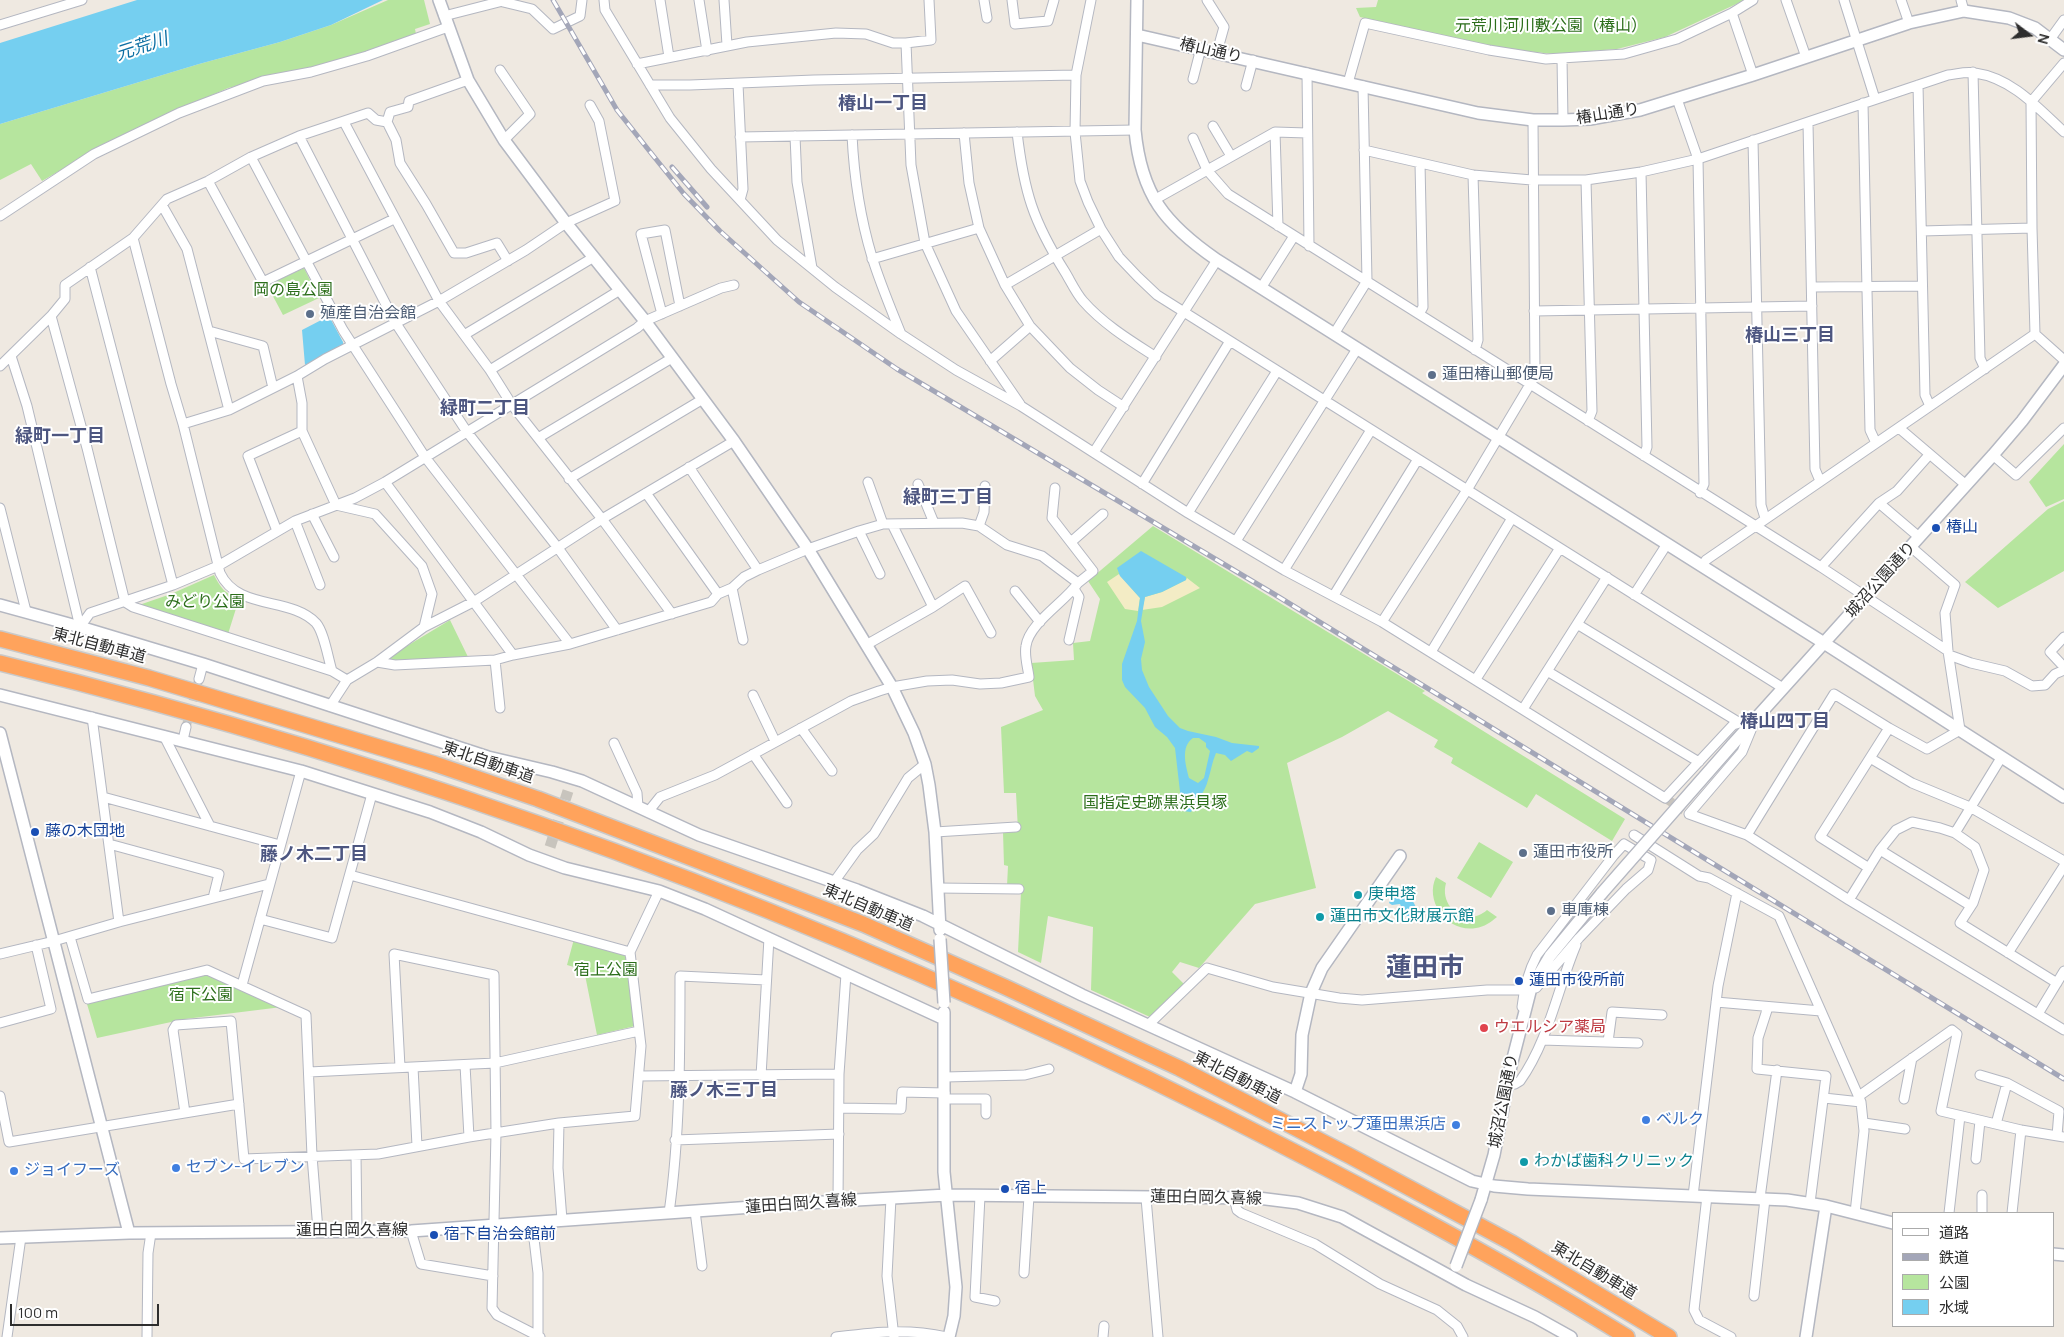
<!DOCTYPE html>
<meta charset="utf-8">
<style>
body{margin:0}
#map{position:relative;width:2064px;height:1337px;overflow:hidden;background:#efe9e1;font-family:Manrope,"Noto Sans JP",sans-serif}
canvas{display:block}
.legend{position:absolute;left:1892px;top:1212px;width:162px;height:115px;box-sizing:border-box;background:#fff;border:1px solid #ababab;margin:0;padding:6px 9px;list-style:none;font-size:15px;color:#2e2e2e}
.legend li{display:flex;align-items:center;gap:10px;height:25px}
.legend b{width:25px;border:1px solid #ababab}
.north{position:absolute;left:2004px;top:10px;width:50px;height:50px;-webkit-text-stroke:4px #fff;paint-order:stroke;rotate:105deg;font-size:14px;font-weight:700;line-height:20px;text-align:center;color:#2e2e2e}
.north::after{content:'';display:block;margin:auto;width:18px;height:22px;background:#2e2e2e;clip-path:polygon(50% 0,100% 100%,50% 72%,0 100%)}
.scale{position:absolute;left:10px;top:1304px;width:149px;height:22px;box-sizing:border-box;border:2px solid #2e2e2e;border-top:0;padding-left:6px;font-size:15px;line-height:18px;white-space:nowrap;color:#2e2e2e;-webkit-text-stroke:4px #fff;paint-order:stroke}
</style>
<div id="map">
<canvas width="2064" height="1337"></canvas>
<ul class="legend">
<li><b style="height:6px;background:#fff"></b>道路</li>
<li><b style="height:6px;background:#a3a6b8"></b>鉄道</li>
<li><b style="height:14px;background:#b6e59e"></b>公園</li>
<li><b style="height:14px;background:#75cff0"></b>水域</li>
</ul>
<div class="north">N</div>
<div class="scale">100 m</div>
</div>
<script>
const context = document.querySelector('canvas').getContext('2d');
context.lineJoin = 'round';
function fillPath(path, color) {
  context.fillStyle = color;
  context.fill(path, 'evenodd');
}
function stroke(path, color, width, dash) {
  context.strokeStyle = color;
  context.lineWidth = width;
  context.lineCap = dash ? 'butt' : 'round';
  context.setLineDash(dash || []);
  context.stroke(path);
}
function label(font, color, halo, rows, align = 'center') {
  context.font = font + ' Manrope,"Noto Sans JP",sans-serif';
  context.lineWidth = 4;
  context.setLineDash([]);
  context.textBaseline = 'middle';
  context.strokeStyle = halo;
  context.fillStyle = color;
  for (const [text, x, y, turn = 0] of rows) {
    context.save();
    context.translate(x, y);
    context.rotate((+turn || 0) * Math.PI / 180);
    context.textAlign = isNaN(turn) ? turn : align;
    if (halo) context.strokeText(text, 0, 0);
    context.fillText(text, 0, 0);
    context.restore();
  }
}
const green = new Path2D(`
 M388 0H424L430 24 415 29 416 34 349 58 228 88 112 140 42 181 31 164 0 180V124L199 64 280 42 331 25Z
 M1378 0H1745L1665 37 1617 49 1553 54 1498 48 1360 17 1356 8 1376 7Z
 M304 268 319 298 283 315 267 285Z
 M2064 444V499L2046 507 2029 482Z
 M2064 501V571L1998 608 1965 582 2048 509Z
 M1153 526 1425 691 1422 693 1625 819 1612 841 1536 794 1527 808 1451 763 1453 758 1434 747 1438 740 1388 711 1342 737 1287 763 1316 888 1255 904 1199 968 1180 962 1172 972 1184 984 1150 1017 1091 990 1093 927 1048 916 1041 963 1018 952 1021 892 1007 886 1008 866 1004 865 1003 832 1018 830 1016 793H1004L1001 727 1043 710 1035 696 1031 663 1074 660 1073 643 1090 641 1100 599 1088 581Z
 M214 575C220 587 225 594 239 599L228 634 139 605 171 594Z
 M450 620 469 659 389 662 387 658Z
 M1479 842 1513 862 1491 898 1457 878Z
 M1436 877 1446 883C1439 908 1467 928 1487 910L1497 917C1491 922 1484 927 1476 928 1448 933 1424 902 1436 877Z
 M574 939 625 953 635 1026 597 1035 584 970 567 965Z
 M204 974 282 1007 185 1019 97 1038 87 1004Z`);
const sand = new Path2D(`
 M1119 574 1140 598 1138 611 1125 609 1107 582Z
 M1187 578 1200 588 1162 607 1142 610 1145 597 1162 592 1186 580Z`);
const water = new Path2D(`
 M137 0H383L331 25 280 42 199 64 0 124V43Z
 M329 316 343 342V346L305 365 302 330Z
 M1141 551 1186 577V580L1162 592 1145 597 1141 621 1145 642 1141 659 1142 670 1149 687 1168 716 1180 728 1188 731 1216 737 1232 743 1259 746V748L1252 753 1247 751 1231 761 1225 755 1216 753C1212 762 1211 771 1208 780 1205 792 1196 802 1191 812L1183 811 1182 809 1175 748 1167 737 1155 727 1145 708 1125 687 1122 680V664L1137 621 1140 598 1120 576 1117 568ZM1193 738H1199L1206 743V747L1210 751 1204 778 1198 783 1189 778C1186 766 1180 747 1193 738Z
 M1405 895C1413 898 1420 910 1414 917L1405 916 1400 904 1392 905 1389 903 1391 898Z`);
const streetTunnel = new Path2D(`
 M186 727 199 679
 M1665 798 1689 814`);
const secondaryTunnel = new Path2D(`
 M550 847 568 791`);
const street = new Path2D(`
 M604 0 605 10 670 118 711 169 777 240 835 287 901 334 956 370 1021 406 1188 513 1284 570 1382 622 1665 798 1733 725 1756 718
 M660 0 669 57
 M699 0 707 51
 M724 0 727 45
 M929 0 931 40 906 43 911 165 925 243 956 311 1020 404
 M984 0 987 18
 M1012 0 1015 24 1048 21 1054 0
 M1091 0 1076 75 1075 132 1080 181 1088 202 1101 229 1119 257 1138 277 1157 295 1230 341 1783 688
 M1207 0 1224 27 1217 52
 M1786 0 1806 57
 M1844 0 1875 99
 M1901 0 1909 23
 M1961 0 1964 11
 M503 2 532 9 553 29 580 16 582 0
 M1732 13 1753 75
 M444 16 507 0
 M0 25 82 0
 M2051 38 2064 20
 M1562 58 1563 120
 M2064 63 2031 102 2032 228 2035 334 2064 360
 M637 64 747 42 836 33 866 34 893 43H906
 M500 70 530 114 504 140
 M1973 72 1980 358 1985 369
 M1307 73 1309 246
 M1193 79 1201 48
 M1348 83 1365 23 1489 50 1546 59 1624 54 1677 39 1732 13 1753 0
 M738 84 743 189 740 200
 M650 85H690L814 80 1076 75
 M1918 85 1925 395 1930 406
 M1246 86 1253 60
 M1677 99 1698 159 1704 484 1700 493
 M1863 103 1870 430 1876 443
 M344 122 439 301 490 370 512 405 602 519 672 614
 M387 122 396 140 400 163 426 204 454 253H466L497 243 508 261
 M1808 123 1815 469 1820 481
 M1213 126 1231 156
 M1017 132C1024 192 1033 221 1065 272 1071 282 1076 293 1083 301 1103 324 1131 341 1156 357
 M1275 132 1278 226
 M964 133 969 183 979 228 1005 285 1030 326 1070 368 1098 390 1124 407
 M852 135C854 177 860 217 872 257 880 283 891 309 901 334
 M299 136 395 322 467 432 558 548 617 630
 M795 136 797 182 812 268
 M740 137 1135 130
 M1193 138 1207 170 1228 194 1821 567 1948 651
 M1753 140 1761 505 1765 518
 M1364 150 1473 175 1532 180H1586L1641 172 1698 159 1948 75C1957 74 1967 71 1975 73 2012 78 2038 108 2064 132
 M251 157 343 330 425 457 570 644
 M1641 172 1647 447 1644 456
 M1473 175 1478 340 1475 350
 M1586 180 1592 411 1588 421
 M208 181 263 282 394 219
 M1154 200 1275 132 1307 133
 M162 205 187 249 229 410
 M0 216 94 154 179 113 263 81 311 72 367 56 448 27
 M1922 231 2032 228
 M133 238 171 384 183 424 220 573C238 611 290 596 316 623 324 632 328 658 332 671
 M872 259 979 228
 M90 267 173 585
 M1005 285 1101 229
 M1812 287 1922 286
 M1261 288 1294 236
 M1534 311 1812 306
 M662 314 641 234 665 230 680 306
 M1419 314 1423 307 1420 163
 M51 316 87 448 125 602 133 607 332 671 347 680
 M209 331 263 346 273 388
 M1334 334 1367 281 1363 86
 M464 335 594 257
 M11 356 27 406 80 627 90 613 173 585 218 566 295 521 355 498 385 482 637 328 645 321 721 288 734 285
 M990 361 1030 326
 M0 366 51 316 65 299V285L133 238 167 199 208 181 251 157 299 136 368 113 376 120 387 122 390 112 408 107 409 101 468 80
 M490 370 620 290
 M297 376 302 403V431L336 505
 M183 424 229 410 297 376 325 359 439 301 526 250 566 223 615 201 599 121 590 105
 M1899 428 1966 485
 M538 438 672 358
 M1094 452 1217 260
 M1993 455 2016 475 2064 428
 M689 467 758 570
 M569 479 703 399
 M385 482 513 655
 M868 482 883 524
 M918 484 934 523
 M1142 484 1230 341
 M1055 488 1052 518 1093 571 1078 583
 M646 493 718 594
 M1879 503 1897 491 1929 455
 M336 505 375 514 422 566 432 594 424 627
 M0 508 26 611
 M1188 513 1277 371
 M312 514 334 557
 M295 521 320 585
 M979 526 984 512 985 486
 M277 531 248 456 302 431
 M859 531 880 574
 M1236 541 1357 349
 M1071 542 1103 514
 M1702 566 1706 560 2035 334
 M1821 567 1879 503 1919 537
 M1284 570 1371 430
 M732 588 743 640
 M1015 591 1040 622
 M1334 595 1418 459
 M1634 595 1667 544
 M933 607 965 586 991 633
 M1382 622 1467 490 1535 376 1533 120
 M1577 624 1740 723
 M2064 637 2050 652 2064 667
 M1069 640 1079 597 1074 589
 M866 645 933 607 892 524
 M1431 652 1512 518
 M1949 655 1971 663 2005 671 2032 686 2045 685 2055 674 2064 670
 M495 660 500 708
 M377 662 395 665 495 660 513 655 570 644 711 602 718 594 732 588 744 577 758 570 808 549 859 531 883 524 962 523 979 526 1007 545 1042 556 1078 583C1065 602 1029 623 1026 646 1024 656 1028 668 1029 677L1001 683 980 684 952 680 927 681 892 687 879 691 851 701 715 775 660 797 648 812
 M1547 671 1699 762
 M199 679 203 664
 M1476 679 1560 548
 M753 695 775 741
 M330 706 347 680 377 662 424 627 475 601 602 519 734 441
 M1523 709 1607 577
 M92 717 119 922
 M1754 723 1742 752 1689 814 1747 835 1849 900 2064 1030
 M801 728 832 771
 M164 736 210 826
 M183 740 186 727
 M614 743 637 793 638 807
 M753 754 787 803
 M1870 758 1912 783 1970 807 2064 861
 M103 797 280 845
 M935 832 1016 827
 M1955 833 2001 758
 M1634 835 1699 876 1709 878 1779 916 1821 1011 1716 1002
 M1747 835 1834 694 1889 728 1927 749 1960 730 1948 651 1945 613 1955 585 1911 547
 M109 844 219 874 213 898
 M1880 850 1971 906
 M1869 868 1820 837 1889 728
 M350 875 630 952
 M834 882 857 850 874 834 908 778 925 764
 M938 888 1019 889
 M1849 900 1880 850 1896 830 1912 822 1940 828 1955 833 1975 847 1984 870 1973 903 1960 923 2057 983
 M260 919 332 938 372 794
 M70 937 88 999 207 970 306 1015 312 1156 318 1230
 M2008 953 2064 866
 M0 954 54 941 119 922 269 884
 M242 985 301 771
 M1522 1007C1524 988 1528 972 1537 955L1614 855 1624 844 1651 860 1648 870 1626 889 1579 938 1536 988
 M1768 1007 1758 1038 1757 1069 1826 1076 1810 1203
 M1821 1011 1861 1102 1864 1131 1855 1213
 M2038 1014 2064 971
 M0 1023 51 1009 36 945
 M1148 1025 1207 968 1273 987 1339 998 1362 1000 1487 990H1524
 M1542 1040 1638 1043
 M1608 1042 1612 1012 1662 1015
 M465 1065 469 1137
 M400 1067 394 954 494 975 496 1133 492 1308 497 1315 540 1337
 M413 1067 417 1146
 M309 1072 495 1063 639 1031
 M1980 1075 2007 1083
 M639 1076 839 1074
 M761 1076 769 938
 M945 1077 1025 1075 1049 1069
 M1507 1085 1515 1084 1520 1081C1549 1040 1557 990 1576 945
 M0 1096 9 1142 239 1104
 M1859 1096 1952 1030 1957 1034 1941 1111 2021 1130 2064 1137
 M1824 1098 1861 1102
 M945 1099H986V1114
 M1904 1099 1912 1058
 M839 1108 901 1109 902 1092 945 1093
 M185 1113 173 1030 176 1025 231 1021 244 1159 378 1154 469 1137 559 1123 635 1116 641 1046 630 952 659 891
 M559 1123 558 1168 562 1220
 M1864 1123 1905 1129
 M1996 1124 2007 1083 2059 1111 2057 1136
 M675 1140 839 1134
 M356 1155 357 1231
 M1976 1159 1980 1121
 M980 1196 975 1297 995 1301
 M1693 1196 1718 986 1737 893
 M1707 1196 1694 1310 1699 1320 1731 1337
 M891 1198 887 1276 894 1337
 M1146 1198 1158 1337
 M1234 1198 1237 1210 1241 1213 1315 1244 1380 1284 1437 1310 1457 1326 1463 1337
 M1760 1198 1777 1070
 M838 1201 839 1074 846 974
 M695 1211 702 1266
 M669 1213C680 1135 680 1055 680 976L766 980
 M1949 1213 1960 1116
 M1982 1213V1195
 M2012 1213 2021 1130
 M532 1222 538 1273V1335
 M411 1231 421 1264 493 1276
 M1024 1273 1029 1196
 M1754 1296 1765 1199
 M7 1337 21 1237
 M147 1337 148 1253 151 1233
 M836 1337C877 1332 906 1328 947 1337
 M1103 1337 1104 1326`);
const secondary = new Path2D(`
 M439 0 468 80 504 140 566 223 645 321 734 441 808 549 892 687 914 733 925 764 929 785 935 832 940 930
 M1137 0 1135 130C1141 195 1165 224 1217 260L1824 643 2064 797
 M1137 35 1478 113 1533 120H1563L1590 119 1640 110 1753 75 1909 23 1964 11 2009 18 2035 28 2064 50
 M0 605 80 627 203 664 488 757 552 772 582 781 699 835 857 890 923 916 1082 995 1295 1092 1472 1181 1494 1186 1528 1189 1787 1200 1826 1206 1893 1223
 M0 695 301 771 430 812 481 832 529 855 565 868 659 891 705 909 944 1019
 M0 733 129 1233
 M1732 745 1993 455 2022 421 2064 365
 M944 1012V1172L956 1287 954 1316 949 1337
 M1295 1092 1301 1074 1302 1035 1311 993 1322 968 1400 856
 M1481 1200 1494 1155 1511 1066 1531 988 1550 956 1602 893
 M0 1238 129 1233 411 1231 838 1201 947 1195 1258 1198 1298 1203 1342 1217 1466 1285 1535 1317 1571 1337
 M2053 1254 2064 1255
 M1806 1337 1826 1206`);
const highway = new Path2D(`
 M0 639 149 678 435 764 538 799 863 924 1005 987 1179 1068 1350 1156 1512 1243 1669 1337
 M0 663C423 766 833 921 1222 1115 1359 1184 1496 1256 1627 1337`);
const rail = new Path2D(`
 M553 0 617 110 651 153 684 194 720 231 799 302 897 369 1274 594 2064 1079
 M672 167 707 207`);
const secondaryBridge = new Path2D(`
 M1602 893 1732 745
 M940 939 944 1003
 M1456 1266 1481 1200`);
const markers = [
 [310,314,5,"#5c6f8a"],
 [1432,375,5,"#5c6f8a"],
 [1936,528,5,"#1a4fb4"],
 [35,832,5,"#1a4fb4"],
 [1523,853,5,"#5c6f8a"],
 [1358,895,5,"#0f9aa8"],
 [1551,911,5,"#5c6f8a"],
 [1320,917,5,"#0f9aa8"],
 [1519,981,5,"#1a4fb4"],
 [1484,1028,5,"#e0444e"],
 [1646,1120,5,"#3f7fe0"],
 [1456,1125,5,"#3f7fe0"],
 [1524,1162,5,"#0f9aa8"],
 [176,1168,5,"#3f7fe0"],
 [14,1171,5,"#3f7fe0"],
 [1005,1189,5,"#1a4fb4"],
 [434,1235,5,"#1a4fb4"]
];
const parkNames = [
 ["元荒川河川敷公園（椿山）",1551,27],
 ["岡の島公園",293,291],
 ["みどり公園",205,603],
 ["国指定史跡黒浜貝塚",1155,804],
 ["宿上公園",606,971],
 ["宿下公園",201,996]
];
const streetNames = [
 ["椿山通り",1211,51,13],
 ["椿山通り",1608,114,-9],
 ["城沼公園通り",1881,580,-48],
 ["東北自動車道",99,646,15],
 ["東北自動車道",488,763,19],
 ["東北自動車道",868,908,23],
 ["東北自動車道",1237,1078,27],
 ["城沼公園通り",1504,1101,-79],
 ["蓮田白岡久喜線",1206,1198,1],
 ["蓮田白岡久喜線",801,1204,-4],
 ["蓮田白岡久喜線",352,1231],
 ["東北自動車道",1594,1271,31]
];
const serviceNames = [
 ["殖産自治会館",320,314],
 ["蓮田椿山郵便局",1442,375],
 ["蓮田市役所",1533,853],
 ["車庫棟",1561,911]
];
const transitNames = [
 ["椿山",1946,528],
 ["藤の木団地",45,832],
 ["蓮田市役所前",1529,981],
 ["宿上",1015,1189],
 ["宿下自治会館前",444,1235]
];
const cultureNames = [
 ["庚申塔",1368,895],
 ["蓮田市文化財展示館",1330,917],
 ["わかば歯科クリニック",1534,1162]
];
const healthNames = [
 ["ウエルシア薬局",1494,1028]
];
const shopNames = [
 ["ベルク",1656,1120],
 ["ミニストップ蓮田黒浜店",1446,1125,"right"],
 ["セブン-イレブン",186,1168],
 ["ジョイフーズ",24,1171]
];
const waterNames = [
 ["元荒川",142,47,-18]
];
const neighbourhoodNames = [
 ["椿山一丁目",883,104],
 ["椿山三丁目",1790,336],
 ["緑町二丁目",485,409],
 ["緑町一丁目",60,437],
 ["緑町三丁目",948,498],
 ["椿山四丁目",1785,722],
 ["藤ノ木二丁目",314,855],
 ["藤ノ木三丁目",724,1091]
];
const townNames = [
 ["蓮田市",1425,969]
];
fillPath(green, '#b6e59e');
fillPath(sand, '#f3ecc5');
fillPath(water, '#75cff0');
stroke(streetTunnel, '#c8c4bd', 9, [9, 4.5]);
stroke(secondaryTunnel, '#c8c4bd', 11, [11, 5.5]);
stroke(street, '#b4b7c1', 11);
stroke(secondary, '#b4b7c1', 14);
stroke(highway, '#c9c9c9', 18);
stroke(street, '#fff', 9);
stroke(secondary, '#fff', 11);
stroke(highway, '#ffa35c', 15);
stroke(rail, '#a3a6b8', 5);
stroke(rail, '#fff', 3, [9]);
stroke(secondaryBridge, '#b4b7c1', 14, []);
stroke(secondaryBridge, '#fff', 11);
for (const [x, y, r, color] of markers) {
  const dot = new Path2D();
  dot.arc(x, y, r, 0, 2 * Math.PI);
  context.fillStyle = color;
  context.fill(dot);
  stroke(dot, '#fff', 2);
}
label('16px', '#2c6e1b', '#fff', parkNames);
label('16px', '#2e2e2e', '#fff', streetNames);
label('16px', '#4e5e75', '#fff', serviceNames, 'left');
label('16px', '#164399', '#fff', transitNames, 'left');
label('16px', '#0d838f', '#fff', cultureNames, 'left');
label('16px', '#be3a42', '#fff', healthNames, 'left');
label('16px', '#366cbe', '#fff', shopNames, 'left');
label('italic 18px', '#0d6fa3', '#fff', waterNames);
label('bold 18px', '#4d5680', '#fff', neighbourhoodNames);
label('bold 26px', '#4d5680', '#fff', townNames);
</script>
